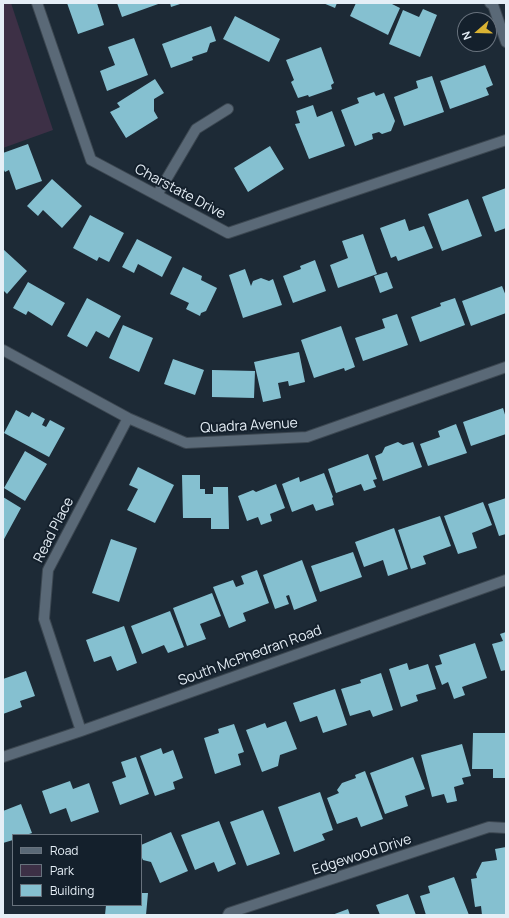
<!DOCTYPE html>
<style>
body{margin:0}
#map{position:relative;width:509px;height:918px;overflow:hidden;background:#1d2a36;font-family:Manrope,sans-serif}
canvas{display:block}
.frame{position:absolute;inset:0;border:4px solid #e5eef6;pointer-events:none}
.legend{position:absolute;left:12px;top:834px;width:130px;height:72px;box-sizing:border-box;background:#14202c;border:1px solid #68727d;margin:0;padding:5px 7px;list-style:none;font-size:12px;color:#e5eef6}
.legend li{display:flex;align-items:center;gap:8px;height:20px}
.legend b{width:20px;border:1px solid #68727d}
.north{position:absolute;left:457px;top:12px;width:40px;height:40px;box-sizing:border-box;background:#14202c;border:1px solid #68727d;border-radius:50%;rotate:250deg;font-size:11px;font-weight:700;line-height:16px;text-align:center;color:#e5eef6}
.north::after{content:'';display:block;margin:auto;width:14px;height:18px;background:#dab333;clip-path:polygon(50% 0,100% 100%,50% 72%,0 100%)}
</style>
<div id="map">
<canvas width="509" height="918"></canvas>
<div class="frame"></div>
<ul class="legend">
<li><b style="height:5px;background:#5a6977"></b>Road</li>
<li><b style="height:11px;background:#3d3046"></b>Park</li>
<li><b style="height:11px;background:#85c0d0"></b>Building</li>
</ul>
<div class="north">N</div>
</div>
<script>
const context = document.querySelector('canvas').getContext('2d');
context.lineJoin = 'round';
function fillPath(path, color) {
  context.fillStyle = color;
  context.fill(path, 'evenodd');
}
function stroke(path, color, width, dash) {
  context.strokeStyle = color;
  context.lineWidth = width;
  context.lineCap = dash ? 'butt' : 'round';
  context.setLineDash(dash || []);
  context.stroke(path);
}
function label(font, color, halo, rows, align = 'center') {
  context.font = font + ' Manrope,sans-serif';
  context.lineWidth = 4;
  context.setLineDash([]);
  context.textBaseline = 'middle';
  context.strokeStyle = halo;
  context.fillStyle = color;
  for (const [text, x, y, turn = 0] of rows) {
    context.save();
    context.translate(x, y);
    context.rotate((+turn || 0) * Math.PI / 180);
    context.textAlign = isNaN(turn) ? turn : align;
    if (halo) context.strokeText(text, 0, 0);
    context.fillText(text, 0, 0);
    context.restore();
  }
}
const green = new Path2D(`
 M3 3H11L53 130 3 148Z`);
const building = new Path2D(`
 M67 3H97L104 25 78 34Z
 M117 3H161L122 17Z
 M170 3H183L171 7Z
 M323 3H337L335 8Z
 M356 3H390L400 8 388 35 350 16Z
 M423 9 437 15 420 57 389 44 403 10 419 17Z
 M235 16 280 39 269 62 223 39Z
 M211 26 216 41 210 43 207 52 192 57 193 60 171 68 162 44Z
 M134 38 148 75 107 91 100 71 115 65 108 47Z
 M321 47 334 83 331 85 332 89 309 97 308 95 298 98 291 82 294 80 286 60Z
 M485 65 493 85 486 88 489 95 450 109 440 81Z
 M432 76 444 112 404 126 394 97 418 88 416 81Z
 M155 79 164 93 154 99V111L158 118 126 138 110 112 120 107 117 103Z
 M374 92 376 96 384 93 395 121 391 131 382 134 379 132 372 134 373 139 355 146 341 110 359 103 357 98Z
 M313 105 317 117 332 111 345 146 309 159 295 124 300 123 296 111Z
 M28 144 42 181 16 190 9 170 5 172 3 168V153Z
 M270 146 284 169 248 192 234 168Z
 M52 179 82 206 62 228 43 210 38 216 27 206Z
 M506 188V228L495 232 482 197Z
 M468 199 482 236 442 251 428 214Z
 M90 215 124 233 109 262 99 257 97 261 73 248Z
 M405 219 409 231 424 226 433 248 398 261 396 256 391 258 380 228Z
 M363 234 377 274 338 288 330 265 348 258 342 241Z
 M137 239 172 257 162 277 138 264 134 273 122 267Z
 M3 249 27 271 7 294 3 290Z
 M315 260 326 291 293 303 283 276 301 269 300 266Z
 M183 267 202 276 201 280 217 288 206 311 201 313 200 316 186 309 189 303 170 294Z
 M245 269 251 286 253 281 261 278 269 281 273 279 282 305 243 318 229 275Z
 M387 272 393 288 380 293 374 276Z
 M28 282 65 303 52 326 28 311 26 315 13 308Z
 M502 286 506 296V313L471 326 462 301Z
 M87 298 121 316 109 338 96 331 87 347 67 336Z
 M455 298 465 325 420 342 411 317 441 306 440 303Z
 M397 314 408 345 363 361 355 338 385 328 382 319Z
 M123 325 153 338 139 372 109 358Z
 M341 326 355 367 345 371 344 368 314 378 301 340Z
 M299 352 305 382 289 386 288 381 278 383 281 398 263 402 254 362Z
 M173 359 204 370 195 395 164 384Z
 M212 370 255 371 254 398 212 397Z
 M503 408 506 418V434L471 446 463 422Z
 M16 410 29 417 32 412 45 419 42 425 46 427 50 420 65 428 49 457 4 433Z
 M456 424 467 453 428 466 420 444 440 437 438 431Z
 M398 442 403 445 413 442 422 467 383 481 375 456 382 453 385 447Z
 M25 451 47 464 25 501 4 488Z
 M368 454 377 479 373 480 376 487 364 491 361 484 336 493 328 469Z
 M138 467 174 485 155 523 127 510 138 489 129 485Z
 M324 473 333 497 332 498 334 505 316 511 313 504 292 512 282 484 299 477 300 482Z
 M182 475H200V489H205V494H213V487H228L229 529H211V518H183Z
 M276 484 285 508 270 514 272 521 261 525 258 517 247 521 238 496 253 490 256 492Z
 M3 497 21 508 3 541Z
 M506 498V534L499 536 488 504Z
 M483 502 492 525 472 533 477 548 458 554 444 516Z
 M440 516 451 546 423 556 426 564 411 569 398 530Z
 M394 528 408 569 388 576 383 560 364 567 355 542Z
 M111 539 137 548 119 602 92 593Z
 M353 552 362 577 320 592 311 566Z
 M302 560 317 601 294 610 289 595 286 596 289 604 275 609 263 575Z
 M257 570 269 603 243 613 246 621 229 628 213 587 233 580 236 587 244 584 241 576Z
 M212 593 221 616 200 624 206 639 187 646 173 608Z
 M170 611 184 647 168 653 164 645 142 654 131 626Z
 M124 626 137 663 117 671 111 656 94 662 86 640Z
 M506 632V670L501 671 492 644 503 641 500 634Z
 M475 643 487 678 462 687 465 695 454 699 448 682 442 685 435 666 442 664 439 655Z
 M407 663 409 670 428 664 436 689 416 695 418 701 401 707 389 669Z
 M26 671 35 696 20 701 22 707 3 714V679Z
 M381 673 393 710 373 717 370 710 350 716 341 689 361 683 360 680Z
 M335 689 347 725 323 733 317 716 300 722 293 703Z
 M286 721 297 749 280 755 278 766 262 772 246 730 265 723 267 728Z
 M234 724 244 752 238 754 241 765 215 774 204 738 219 733 218 729Z
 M473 733H506V778H493V769H472Z
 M462 744 471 776 462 778 464 784 454 787 457 801 447 803 444 794 432 797 421 755Z
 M161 748 163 754 173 750 183 778 173 782 175 789 155 796 140 756Z
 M136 757 149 794 120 805 112 782 126 777 121 762Z
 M413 757 425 789 405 796 408 806 385 814 370 773Z
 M365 771 383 819 361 827 357 817 337 824 327 798 339 793 337 790 342 783 356 778 355 775Z
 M70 781 73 789 89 783 99 812 71 822 66 808 50 814 42 791Z
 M320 792 333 830 322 834 325 840 294 852 278 807Z
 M21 804 32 833 26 835H13V840L3 843V811Z
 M263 810 280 854 247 866 230 822Z
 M219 821 236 864 218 872 214 862 195 870 181 835Z
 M171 832 188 871 160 883 151 862 143 860 141 856V845Z
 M506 847V914L482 915 481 906 475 907 471 879 477 878 476 874 482 862 497 860 495 849Z
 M454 877 469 915H426L420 896 430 893 428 886Z
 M141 893H148L146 915H105L106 905H141Z
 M408 894 416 915H380L376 905Z
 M348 909 350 915H332Z`);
const minor = new Path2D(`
 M37 3 91 160 228 233 506 140
 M490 3 493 5 506 42
 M157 195 196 129 228 109
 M3 350 128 418 186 443 307 437 506 367
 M81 731 44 619 48 570 128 418
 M3 757 81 731 506 580
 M228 915 229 913 489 827 506 828`);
const streetNames = [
 ["Charstate Drive",180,192,28],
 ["Quadra Avenue",249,426,-3],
 ["Read Place",54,530,-63],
 ["South McPhedran Road",250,656,-20],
 ["Edgewood Drive",362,855,-18]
];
fillPath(green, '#3d3046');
fillPath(building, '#85c0d0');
stroke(minor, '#3c4751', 12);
stroke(minor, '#5a6977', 10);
label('14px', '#e5eef6', '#14202c', streetNames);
</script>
